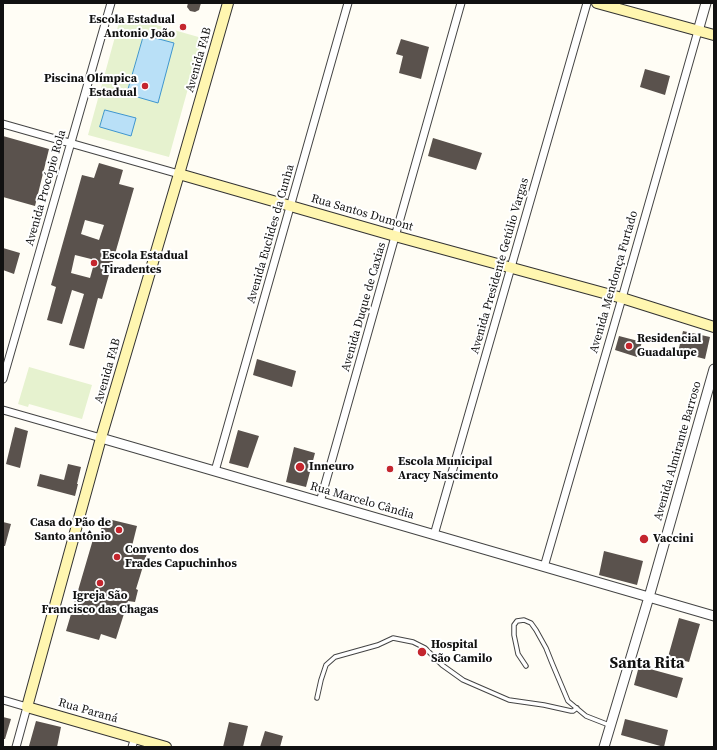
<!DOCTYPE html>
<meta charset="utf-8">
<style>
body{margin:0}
#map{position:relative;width:717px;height:750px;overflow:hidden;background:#fffdf5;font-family:"Source Serif 4",serif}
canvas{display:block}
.frame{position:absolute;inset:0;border:4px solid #111;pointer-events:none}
</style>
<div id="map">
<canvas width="717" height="750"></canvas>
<div class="frame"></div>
</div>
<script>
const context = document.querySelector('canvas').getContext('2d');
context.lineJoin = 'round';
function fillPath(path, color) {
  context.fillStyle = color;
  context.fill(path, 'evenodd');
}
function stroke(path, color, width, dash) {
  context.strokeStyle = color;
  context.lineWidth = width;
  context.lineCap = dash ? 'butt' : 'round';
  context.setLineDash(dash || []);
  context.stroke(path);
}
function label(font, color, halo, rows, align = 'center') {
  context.font = font + ' "Source Serif 4",serif';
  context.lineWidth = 4;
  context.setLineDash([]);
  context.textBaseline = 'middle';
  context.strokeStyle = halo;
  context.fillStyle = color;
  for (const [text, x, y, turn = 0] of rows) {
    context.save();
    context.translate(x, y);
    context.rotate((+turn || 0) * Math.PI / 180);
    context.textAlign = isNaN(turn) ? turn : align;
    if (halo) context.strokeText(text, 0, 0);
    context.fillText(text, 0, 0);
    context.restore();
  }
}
const pitch = new Path2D(`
 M121 15 202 38 169 157 88 135Z
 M29 367 92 385 82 419 29 404 28 407 18 404Z`);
const water = new Path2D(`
 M144 35 174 43 158 103 127 94Z
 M105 110 136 118 131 136 100 127Z`);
const building = new Path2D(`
 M188 3H201L199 10 195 12 190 11 187 7Z
 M401 39 429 47 421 79 399 73 403 56 396 54Z
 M645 69 670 76 665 95 640 87Z
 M3 136 49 149 35 206 3 197Z
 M433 138 482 153 476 170 428 156Z
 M99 163 123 170 119 184 134 188 102 299 98 298 84 349 69 345 84 294 72 290 62 324 47 320 56 287 51 285 82 175 94 178ZM85 220 104 225 99 240 81 234ZM75 255 95 260 90 278 71 273Z
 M3 248 20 253 14 274 3 270Z
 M683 331 710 337 705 359 678 352Z
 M619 336 642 342 637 357 615 350Z
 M257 359 296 371 292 387 253 375Z
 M15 427 28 431 20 468 6 464Z
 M238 430 259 436 248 468 229 463Z
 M294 447 315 453 306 487 286 482Z
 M68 464 81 467 77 484H78L75 496 37 486 40 474 64 480Z
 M104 518 137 526 132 546 148 550 136 589 138 590 135 602 128 601 116 639 101 634 99 640 66 631 77 594 94 536 99 537Z
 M3 522 11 524 5 546H3Z
 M604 551 643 561 637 585 599 575Z
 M679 618 700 624 689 662 668 657Z
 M639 666 683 678 677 698 634 685Z
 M3 717 11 719 5 739H3Z
 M625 719 668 730 664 747 621 735Z
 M36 721 61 727 57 747H48L42 746V747H34L29 746Z
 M229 722 248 726 243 747H223Z
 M265 731 283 736 280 747H260Z`);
const service = new Path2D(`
 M526 666 518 654 514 635V625L517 621 524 620 531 623 536 630 546 648 552 663 568 701 586 716 609 725
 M317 698 321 680 326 665 335 657 378 645 393 638 413 642 425 648 442 665 463 680 509 700 544 705 571 711H573L577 708`);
const minor = new Path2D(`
 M3 124 179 174
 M3 379 111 3
 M3 410 101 438
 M215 471 348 3
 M320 502 461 3
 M434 535 587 3
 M544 567 622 298 698 31
 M3 700 27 707 16 747
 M132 747 135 737`);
const tertiary = new Path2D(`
 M698 31 706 3
 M101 438 714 616
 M604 747 649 597 714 369`);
const secondary = new Path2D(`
 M597 3 714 35
 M179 174 395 236 622 298 714 327
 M166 747 27 707 101 438 179 174 228 3`);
const markers = [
 [183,27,4,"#c4262e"],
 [145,86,4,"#c4262e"],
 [94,263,4,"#c4262e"],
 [629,346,4,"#c4262e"],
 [300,467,5,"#c4262e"],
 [390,469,4,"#c4262e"],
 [119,530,4,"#c4262e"],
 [644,539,5,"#c4262e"],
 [117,557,4,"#c4262e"],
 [100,583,4,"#c4262e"],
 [422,652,5,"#c4262e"]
];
const poiNames = [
 ["Escola Estadual",175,20,"right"],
 ["Antonio João",175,34,"right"],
 ["Piscina Olímpica",137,79,"right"],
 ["Estadual",137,93,"right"],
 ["Escola Estadual",102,256],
 ["Tiradentes",102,270],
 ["Residencial",637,339],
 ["Guadalupe",637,353],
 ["Escola Municipal",398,462],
 ["Aracy Nascimento",398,476],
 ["Inneuro",309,467],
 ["Casa do Pão de",111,523,"right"],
 ["Santo antônio",111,537,"right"],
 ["Vaccini",653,539],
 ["Convento dos",125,550],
 ["Frades Capuchinhos",125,564],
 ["Igreja São",100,596,"center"],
 ["Francisco das Chagas",100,610,"center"],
 ["Hospital",431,645],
 ["São Camilo",431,659]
];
const streetNames = [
 ["Avenida FAB",199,60,-74],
 ["Avenida Procópio Rola",46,188,-74],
 ["Rua Santos Dumont",362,213,16],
 ["Avenida Euclides da Cunha",271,234,-74],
 ["Avenida Presidente Getúlio Vargas",500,266,-74],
 ["Avenida Mendonça Furtado",614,282,-74],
 ["Avenida Duque de Caxias",364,307,-74],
 ["Avenida FAB",108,371,-74],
 ["Avenida Almirante Barroso",678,451,-74],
 ["Rua Marcelo Cândia",362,501,16],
 ["Rua Paraná",88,711,16]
];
const districtNames = [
 ["Santa Rita",647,664]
];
fillPath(pitch, '#e6f2cf');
fillPath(water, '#b9e0f7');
stroke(water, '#3f96cf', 1);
fillPath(building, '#5a524d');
stroke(service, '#444', 5.5);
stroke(minor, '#444', 9);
stroke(tertiary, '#444', 11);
stroke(secondary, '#333', 12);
stroke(service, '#fff', 3.5);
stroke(minor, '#fff', 7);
stroke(tertiary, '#fff', 9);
stroke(secondary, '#fff6b0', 10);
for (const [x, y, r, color] of markers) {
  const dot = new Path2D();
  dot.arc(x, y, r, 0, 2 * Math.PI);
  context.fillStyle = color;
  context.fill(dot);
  stroke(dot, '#fff', 1.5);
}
label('bold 12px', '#111', '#fff', poiNames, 'left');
label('12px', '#111', '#fff', streetNames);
label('bold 16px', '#111', '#fff', districtNames);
</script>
